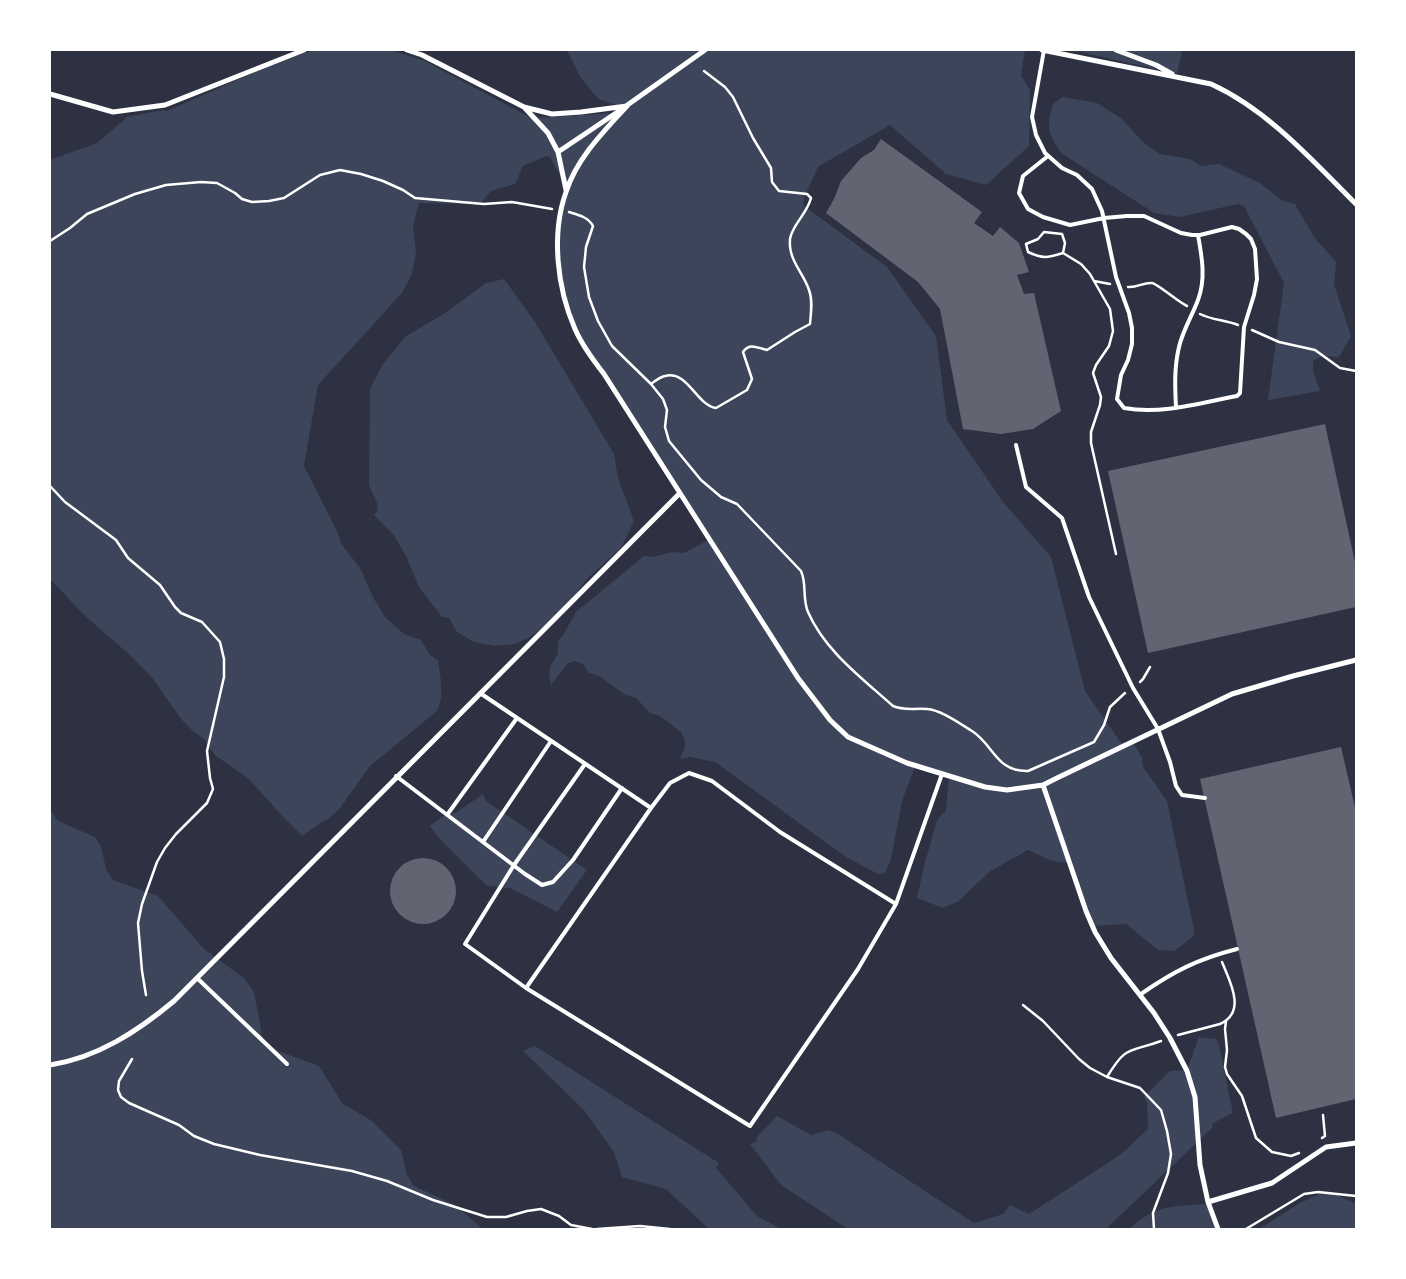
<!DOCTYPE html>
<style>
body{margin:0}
#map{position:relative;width:1406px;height:1279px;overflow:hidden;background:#2d3142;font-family:Lora,serif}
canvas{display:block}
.frame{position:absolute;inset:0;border:51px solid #fff;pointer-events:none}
</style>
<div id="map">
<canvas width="1406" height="1279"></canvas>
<div class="frame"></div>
</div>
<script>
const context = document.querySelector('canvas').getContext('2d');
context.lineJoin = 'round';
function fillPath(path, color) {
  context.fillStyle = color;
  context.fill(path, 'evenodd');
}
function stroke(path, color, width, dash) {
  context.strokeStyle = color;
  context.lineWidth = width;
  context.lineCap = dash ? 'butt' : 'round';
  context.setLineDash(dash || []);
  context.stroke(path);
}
const green = new Path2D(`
 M313 50H390L425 61 531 118 615 113 626 108 598 99 581 78 567 50H1025L1021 75 1030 90 1029 146 986 185 946 174 890 125 818 167 804 198 803 205 887 267 936 336 947 420 1003 502 1051 557 1085 691 1121 743 1133 742 1142 758 1143 767 1167 801 1194 930V936L1174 951 1158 950 1126 924 1094 926 1071 863 1052 861 1028 850 989 872 959 901 943 908 917 898 924 866 937 820 946 810 949 776 916 767 914 769 902 801 891 859 885 873 878 874 846 857 715 762 690 757 680 759 686 744 681 732 660 716 650 713 636 698 624 694 599 676 589 673 583 664 575 661 568 663 551 685 549 674 551 665 558 654V641L563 635 576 612 644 556 652 557 672 552 684 553 708 540 579 336 562 284 558 235 567 189 550 157 546 156 523 166 515 184 491 191 480 204 419 203 413 226 416 252 412 274 402 293 318 385 304 466 337 531 342 545 360 568 374 599 386 618 404 634 421 640 430 655 438 660C440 677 445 695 437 711L370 766 340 808 325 822V820L302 836 284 818 249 779 216 756 209 748 204 739 194 732 182 720 153 679 131 656 84 615 50 579V160L97 143 125 119 126 117 163 110 167 111 278 62Z
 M1072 50H1182L1177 74Z
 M1063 97 1097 103 1122 119 1145 144 1160 154 1190 159 1201 166 1219 164 1260 183 1281 200 1295 204 1314 237 1336 262 1334 284 1351 336 1339 357 1322 356 1313 361V371L1320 391 1268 400 1284 283 1244 206 1238 204 1180 217 1154 213 1061 153C1048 133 1046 127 1053 104Z
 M504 279 535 322 614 454 618 478 634 521 621 548 588 578 560 614 530 637 515 644 495 646 474 642 457 632 449 618 442 617 419 587 406 556 393 534 374 515 378 510 377 503 369 485 370 389 383 364 406 336 442 315 486 283Z
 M483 794 486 801 587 870 557 912 510 888C501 889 495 885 487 886L437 836 430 826 443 816 457 812Z
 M50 810 58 821 95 837 101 846 106 869 113 880 158 896 204 949 244 978 254 992 262 1035 270 1048 319 1066 343 1104 372 1121 401 1150 407 1175 414 1186 455 1205 483 1229H50Z
 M1199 1037 1216 1039 1219 1045 1233 1113 1213 1123 1212 1128 1106 1229H848L781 1185 750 1144 757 1141V1137L777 1116 811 1135 828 1130 838 1134 974 1223 1003 1214 1010 1205 1029 1214 1120 1155 1148 1129 1147 1103 1144 1097 1170 1071 1187 1070Z
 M535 1046 719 1163 716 1168 757 1216 781 1229H709L666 1189 622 1177 614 1152 584 1110 523 1051Z
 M1324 1192 1333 1193 1356 1204V1229H1259L1300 1203Z
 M1209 1204 1217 1229H1129C1157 1204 1173 1206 1209 1204Z`);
const building = new Path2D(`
 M881 139 982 212 974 223 993 236 1000 227 1019 243 1029 272 1017 275 1024 294 1034 293 1061 411 1033 429 1001 434 963 429 940 309 918 282 826 213 834 199 841 181 861 158 874 150Z
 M1325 424 1356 567V607L1148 653 1108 471Z
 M1341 747 1356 812V1099L1276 1118 1200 779Z
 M390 891a33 33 0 1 1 66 0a33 33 0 1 1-66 0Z`);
const path = new Path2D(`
 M569 212C579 215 588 217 593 226L586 247 584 267 589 297 598 321 612 346 651 384 663 399 667 410 665 427 669 441 701 480 721 497 737 504 801 571C807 584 802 598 808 612 825 651 862 678 893 706 904 711 914 708 927 709 941 710 959 723 972 731 994 745 996 772 1028 771L1094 742 1104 725 1110 707 1125 693
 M50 241 70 228 87 214 135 194 166 185 201 182 217 183 235 193 242 199 252 202 269 201 284 198 320 175 340 170 361 174 383 181 403 190 415 198 484 204 512 202 552 209
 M1063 253 1065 243 1062 234 1044 232 1038 239 1026 244 1028 252C1043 259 1047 258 1063 253L1081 264 1090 274 1110 309 1113 331 1109 346 1096 365 1093 373 1101 397 1100 405 1091 432V443L1116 554
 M1094 281 1110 284
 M1128 287C1137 288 1144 282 1152 283 1158 284 1178 302 1187 306
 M1200 314C1212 320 1225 320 1238 325
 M1252 330 1279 342 1315 350 1340 368 1356 371
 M651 384C655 381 660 377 665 376 688 370 696 405 716 408L747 390 752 379 743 352C750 342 757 348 767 350L795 332 810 324C811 313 813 300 809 290 803 272 788 260 790 239 792 225 807 214 811 198L807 194 779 191 772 182 771 168 753 138 733 97 725 87 704 71
 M50 486 65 502 116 540 128 558 160 585 175 607 181 613 202 622 220 642 224 659V677L207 751 210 778 213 789 207 803 176 834 165 848 157 862 142 904 138 923 142 971 146 995
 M1140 682 1143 679 1150 667
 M1023 1005 1043 1021 1079 1059 1090 1068 1107 1077 1140 1088 1161 1110 1167 1131 1171 1154 1168 1173 1153 1213 1154 1229
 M1226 1021 1225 1029 1227 1050 1225 1067 1227 1074 1242 1096 1256 1138 1272 1152 1291 1156 1299 1153
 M1178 1035 1220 1024C1247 1012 1230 982 1222 962
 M132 1059 119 1081 118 1090 121 1097 129 1103 179 1125 194 1136 214 1144 260 1155 352 1171 387 1181 433 1200 487 1217H506L527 1211 541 1209 559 1216 571 1225 592 1229
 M1107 1077C1127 1044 1129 1053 1161 1041
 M1322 1138 1325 1136 1323 1115
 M597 1229 640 1226 670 1229
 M1246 1229 1304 1194 1318 1192 1356 1196`);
const service = new Path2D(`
 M1044 50 1032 117 1036 135 1045 153 1062 168 1077 175 1092 189 1102 211 1116 277 1129 313 1132 328V344L1128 360 1121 375 1117 399 1124 408C1161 415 1200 403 1237 396L1240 393 1244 327 1254 295 1257 279 1255 249 1251 239 1246 234 1239 229 1232 227 1200 235H1192L1181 233 1144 216H1127L1104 218 1070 225 1043 217 1028 209 1019 193 1023 176 1048 156
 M1176 408C1175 387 1174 368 1179 347 1183 330 1192 316 1198 300 1206 279 1202 257 1198 235
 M1016 445 1026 487 1062 518 1089 597 1133 688 1158 729 1170 762 1176 786 1182 795 1205 798
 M480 693 651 808 670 783 689 773 712 781 780 832 896 904
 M585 764 514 865 465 944 526 988 651 808
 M396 776 525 874 542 885 553 882 573 860 622 788
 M447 815 517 718
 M483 842 551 741
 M197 978 287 1064
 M526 988 750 1126 858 969 896 904 942 774
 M1141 994C1174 971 1198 959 1237 949`);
const minor = new Path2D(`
 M407 50 422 55 524 107 548 133 558 152 566 190
 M1042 50 1211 84C1268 110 1312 160 1356 204
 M1116 50 1156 65 1172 74
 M50 94 113 112 165 105 304 50
 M626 106 705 50
 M627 106C604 131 577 158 566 192 551 234 557 288 575 329 582 345 593 360 604 374L798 678 830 720 848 737 907 763 985 787 1007 790 1043 785 1057 778 1232 694 1293 676 1356 660
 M524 107 552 114 581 112 627 106
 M558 152 619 111
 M1043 785 1086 911 1095 932 1111 958 1154 1013 1170 1038 1187 1071 1195 1097 1200 1165 1208 1202 1218 1229
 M50 1065C97 1058 138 1031 174 1001L680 493
 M1208 1202 1272 1183 1326 1147 1356 1143`);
fillPath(green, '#3c4559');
fillPath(building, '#626471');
stroke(path, '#fff', 2.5);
stroke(service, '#fff', 4);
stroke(minor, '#fff', 5);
</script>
